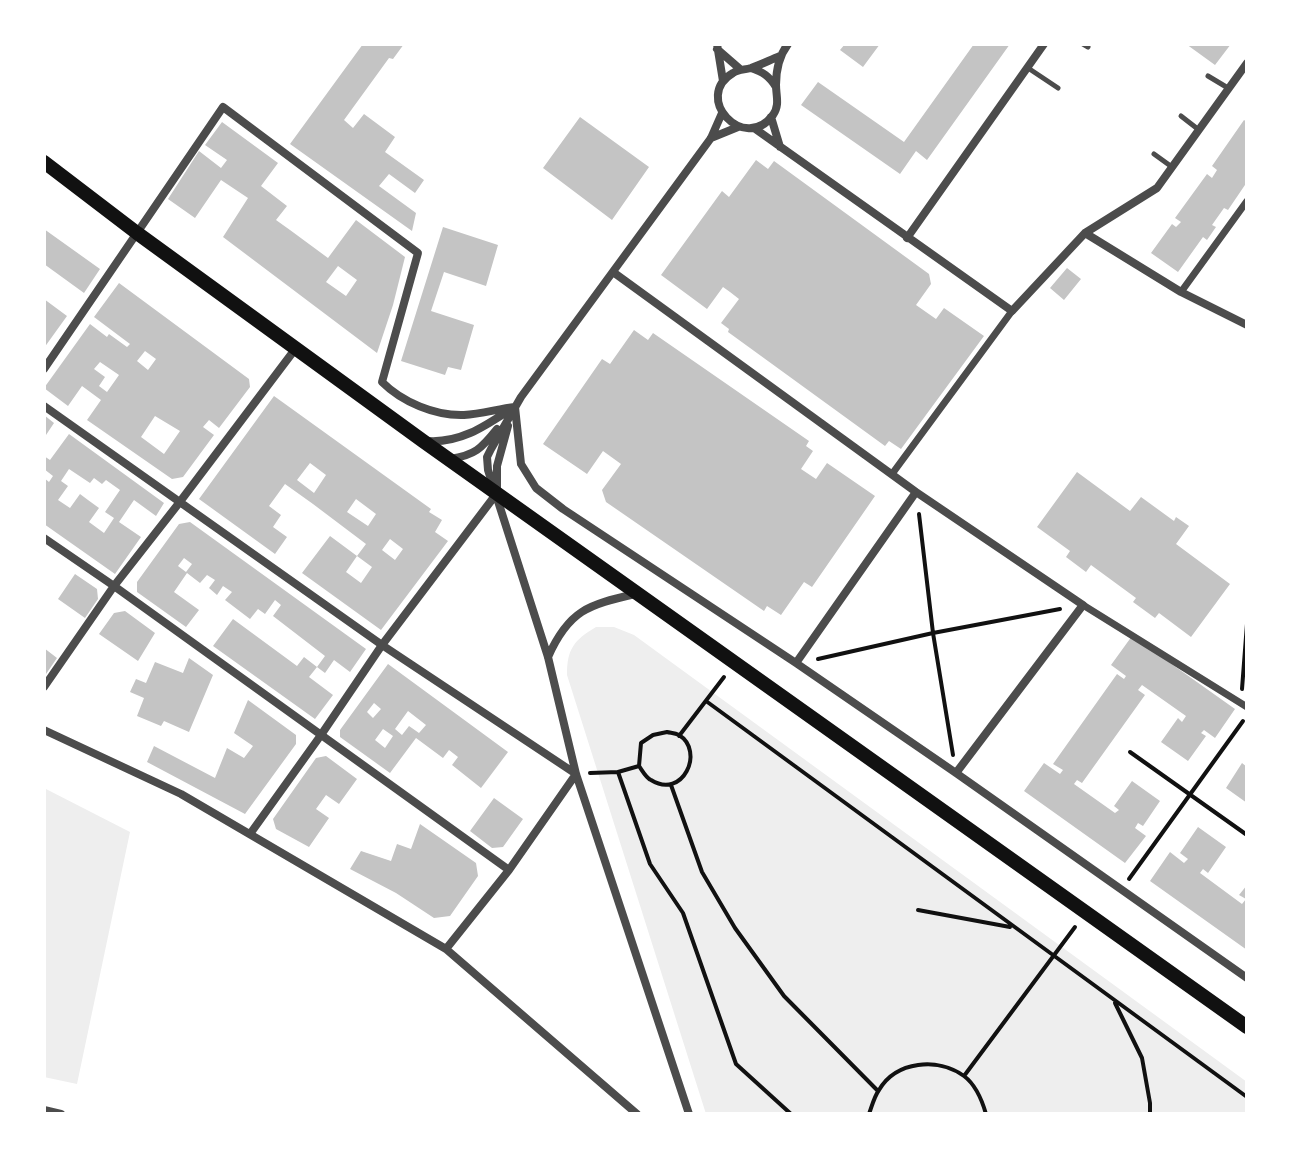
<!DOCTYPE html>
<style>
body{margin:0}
#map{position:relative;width:1291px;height:1158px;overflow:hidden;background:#fff;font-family:Inter,sans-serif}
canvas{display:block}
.frame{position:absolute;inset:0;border:46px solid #fff;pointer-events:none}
</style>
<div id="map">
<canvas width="1291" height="1158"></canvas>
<div class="frame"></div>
</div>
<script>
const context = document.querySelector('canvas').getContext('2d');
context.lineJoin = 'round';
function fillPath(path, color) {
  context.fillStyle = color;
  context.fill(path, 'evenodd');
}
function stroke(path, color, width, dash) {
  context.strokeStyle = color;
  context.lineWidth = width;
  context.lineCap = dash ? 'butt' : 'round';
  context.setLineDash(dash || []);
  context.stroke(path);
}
const green = new Path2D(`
 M596 627H614L634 635 1247 1082V1114H706L567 675C567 649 574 640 596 627Z
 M44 788 130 832 77 1084 44 1077Z`);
const building = new Path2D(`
 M363 44H404L393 59 389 58 344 120 353 128 364 114 395 137 385 152 424 180 415 193 389 174 379 186 416 213 412 231 290 144Z
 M845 44H880L863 67 840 50Z
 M974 44H1010L927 160 916 151 900 174 801 105 818 82 904 142Z
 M1186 44H1231L1215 65Z
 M580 117 649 167 612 220 543 168Z
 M1244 120 1247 122V182L1228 210 1224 208 1212 225 1216 227 1207 240 1203 237 1178 272 1151 253 1172 224 1176 227 1181 222 1175 218 1207 174 1212 178 1217 170 1212 166Z
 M222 122 278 163 261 186 287 206 276 220 290 230 328 258 356 220 405 257 393 305 377 353 223 237 248 198 221 180 195 218 168 199 199 151 221 168 227 160 205 145ZM338 266 357 280 346 296 326 282Z
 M756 160 768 169 774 161 929 274 931 284 916 305 936 319 944 308 984 336 901 449 889 441 885 446 728 332 729 329 721 323 739 299 730 292 723 287 707 309 661 275 722 191 729 197Z
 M443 227 498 245 486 286 444 272 431 311 474 325 461 370 448 367 445 375 401 361Z
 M44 229 100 269 84 293 44 264Z
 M1067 268 1081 279 1064 300 1050 288Z
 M119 283 249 379 250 387 219 428 209 420 203 427 214 435 183 477 172 479 87 420 101 400 82 386 68 406 44 388 90 324 107 337 109 334 127 347 130 344 94 317ZM145 351 156 359 148 370 137 361ZM100 362 119 375 107 392 99 386 105 377 94 369ZM155 416 180 431 164 454 141 437Z
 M44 299 67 316 44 348Z
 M634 330 648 340 653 333 809 441 806 446 813 451 801 469 816 479 827 463 875 496 812 587 804 582 781 615 767 606 764 611 606 502 602 490 621 464 603 451 587 474 543 444 602 359 610 364Z
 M274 396 431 509 429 512 442 520 435 532 448 541 381 630 302 573 330 536 357 556 346 572 361 583 372 567 357 556 366 544 313 504 285 484 269 506 281 515 273 527 287 537 275 554 199 499ZM310 463 326 475 314 493 297 480ZM356 499 376 514 368 526 347 512ZM390 539 403 549 395 560 382 550Z
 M44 415 54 423 44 438Z
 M69 434 164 503 156 516 134 500 119 522 141 537 115 574 44 524V478L49 482 53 476 44 469V456L50 460ZM69 469 90 483 94 478 102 484 106 480 120 490 105 512 114 518 104 533 89 522 99 508 88 500 80 494 70 508 58 500 68 486 61 481Z
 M1077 472 1130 511 1141 497 1174 521 1176 517 1189 526 1176 544 1230 584 1191 637 1159 613 1155 618 1133 602 1136 598 1091 565 1086 572 1066 557 1070 551 1037 527Z
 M190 522 366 649 350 672 334 660 325 673 317 667 309 677 333 695 315 719 213 646 233 619 297 666 304 657 317 667 325 656 273 616 281 605 275 600 265 614 258 609 250 619 225 600 232 592 223 586 217 595 209 588 215 580 207 575 200 583 187 573 174 592 199 610 186 627 137 592V582L179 524ZM184 558 192 564 186 572 178 566Z
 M75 574 97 589 98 599 85 618 58 599Z
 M125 611 155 633 138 661 99 634 114 613Z
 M1132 636 1235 709 1215 738 1204 730 1201 733 1206 736 1188 761 1161 742 1178 718 1182 722 1186 716 1142 685 1138 690 1145 695 1082 783 1077 780 1074 784 1115 813 1119 810 1114 806 1132 781 1160 801 1143 826 1138 823 1135 828 1146 836 1125 863 1024 791 1044 763 1060 774 1063 770 1053 764 1117 674 1124 679 1126 676 1111 665Z
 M44 648 57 658 44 677Z
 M189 658 213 675 189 732 164 721 161 726 137 716 144 698 130 692 136 679 146 683 155 662 183 673Z
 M388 664 508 752 481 788 452 765 458 757 449 750 443 758 416 738 390 773 340 737V730ZM374 703 381 709 373 718 367 712ZM408 711 426 725 419 733 409 726 402 735 395 729ZM383 729 393 736 385 748 375 740Z
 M248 700 296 735V744L245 814 147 762 154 746 215 778 227 748 244 758 253 746 234 733Z
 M326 756 357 779 339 804 326 795 316 809 329 818 309 847 276 829 273 819 316 758Z
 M1242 763 1247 767V803L1226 788Z
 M494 798 523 819 503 847 492 848 470 831Z
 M420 824 476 863 478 876 450 916 434 918 396 893 350 869 361 851 391 861 397 844 411 849Z
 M1198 827 1226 847 1208 873 1203 869 1200 873 1242 904 1246 899 1239 895 1247 885V950L1150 881 1170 852 1184 863 1188 859 1180 853Z`);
const path = new Path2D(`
 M919 514 933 633 953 755
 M818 659 933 633 1060 609
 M1242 689 1247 624
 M706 701 1247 1097
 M667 732C671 733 675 733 679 735 705 751 683 800 651 780 646 778 642 770 639 766L641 743 653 735Z
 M679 736 724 677
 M1130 752 1247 835
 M618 772 650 864 683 913 736 1064 791 1114
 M590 773 618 772 639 766
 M671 785 702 872 735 928 784 996 878 1091
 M1129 879 1243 721
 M918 910 1010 927
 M1115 1003 1142 1058 1150 1103V1114
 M964 1076 1075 927
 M869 1114C872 1106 874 1097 879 1090 896 1061 938 1057 964 1076 976 1085 982 1100 986 1114`);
const service = new Path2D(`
 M1083 44 1088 47
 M1028 68 1058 88
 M1208 76 1228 88
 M1181 116 1199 130
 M1154 154 1172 167`);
const pedestrian = new Path2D(`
 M1181 292 1247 201
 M892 474 1012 311
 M1083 605 1247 707`);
const minor = new Path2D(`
 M717 44 723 81
 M717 49 740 69
 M780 56C770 60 760 65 751 68 744 70 739 69 733 73 692 97 744 154 773 115 780 105 776 96 776 85 776 69 779 56 788 44
 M751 68C763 72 769 76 776 87
 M771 117 780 147
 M754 128 1012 311 1085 233 1157 188 1247 63
 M711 138 738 127
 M1085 233 1181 292 1247 325
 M907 238 1044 44
 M613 272 916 492 1083 605 956 773
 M44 369 223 107 418 253 382 382C402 402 435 416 464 415 481 414 498 409 515 407
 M44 406 382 645 576 774
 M515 407 521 464 536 488 563 509 796 663 956 773 1247 978
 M428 441C461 443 485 426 511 409
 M450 459C475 455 481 449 497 429
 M497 487V466L508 426
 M44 538 114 586 509 870
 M548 657C569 610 588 605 635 594
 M796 663 916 492
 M44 687 114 586 179 503 296 348
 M44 730 181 794 446 949 637 1114
 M250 834 321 735 382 645 497 493
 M446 949 509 870 576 774
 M44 1110 61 1114
 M689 1114 576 774 548 657 488 470 487 457 491 449 521 397 711 138 722 113`);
const secondary = new Path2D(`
 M44 162 137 233 423 441 1247 1027`);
fillPath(green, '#eee');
fillPath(building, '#c4c4c4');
stroke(path, '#111', 4);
stroke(service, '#4c4c4c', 5);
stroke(pedestrian, '#4c4c4c', 7);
stroke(minor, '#4c4c4c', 8);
stroke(secondary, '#111', 14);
</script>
